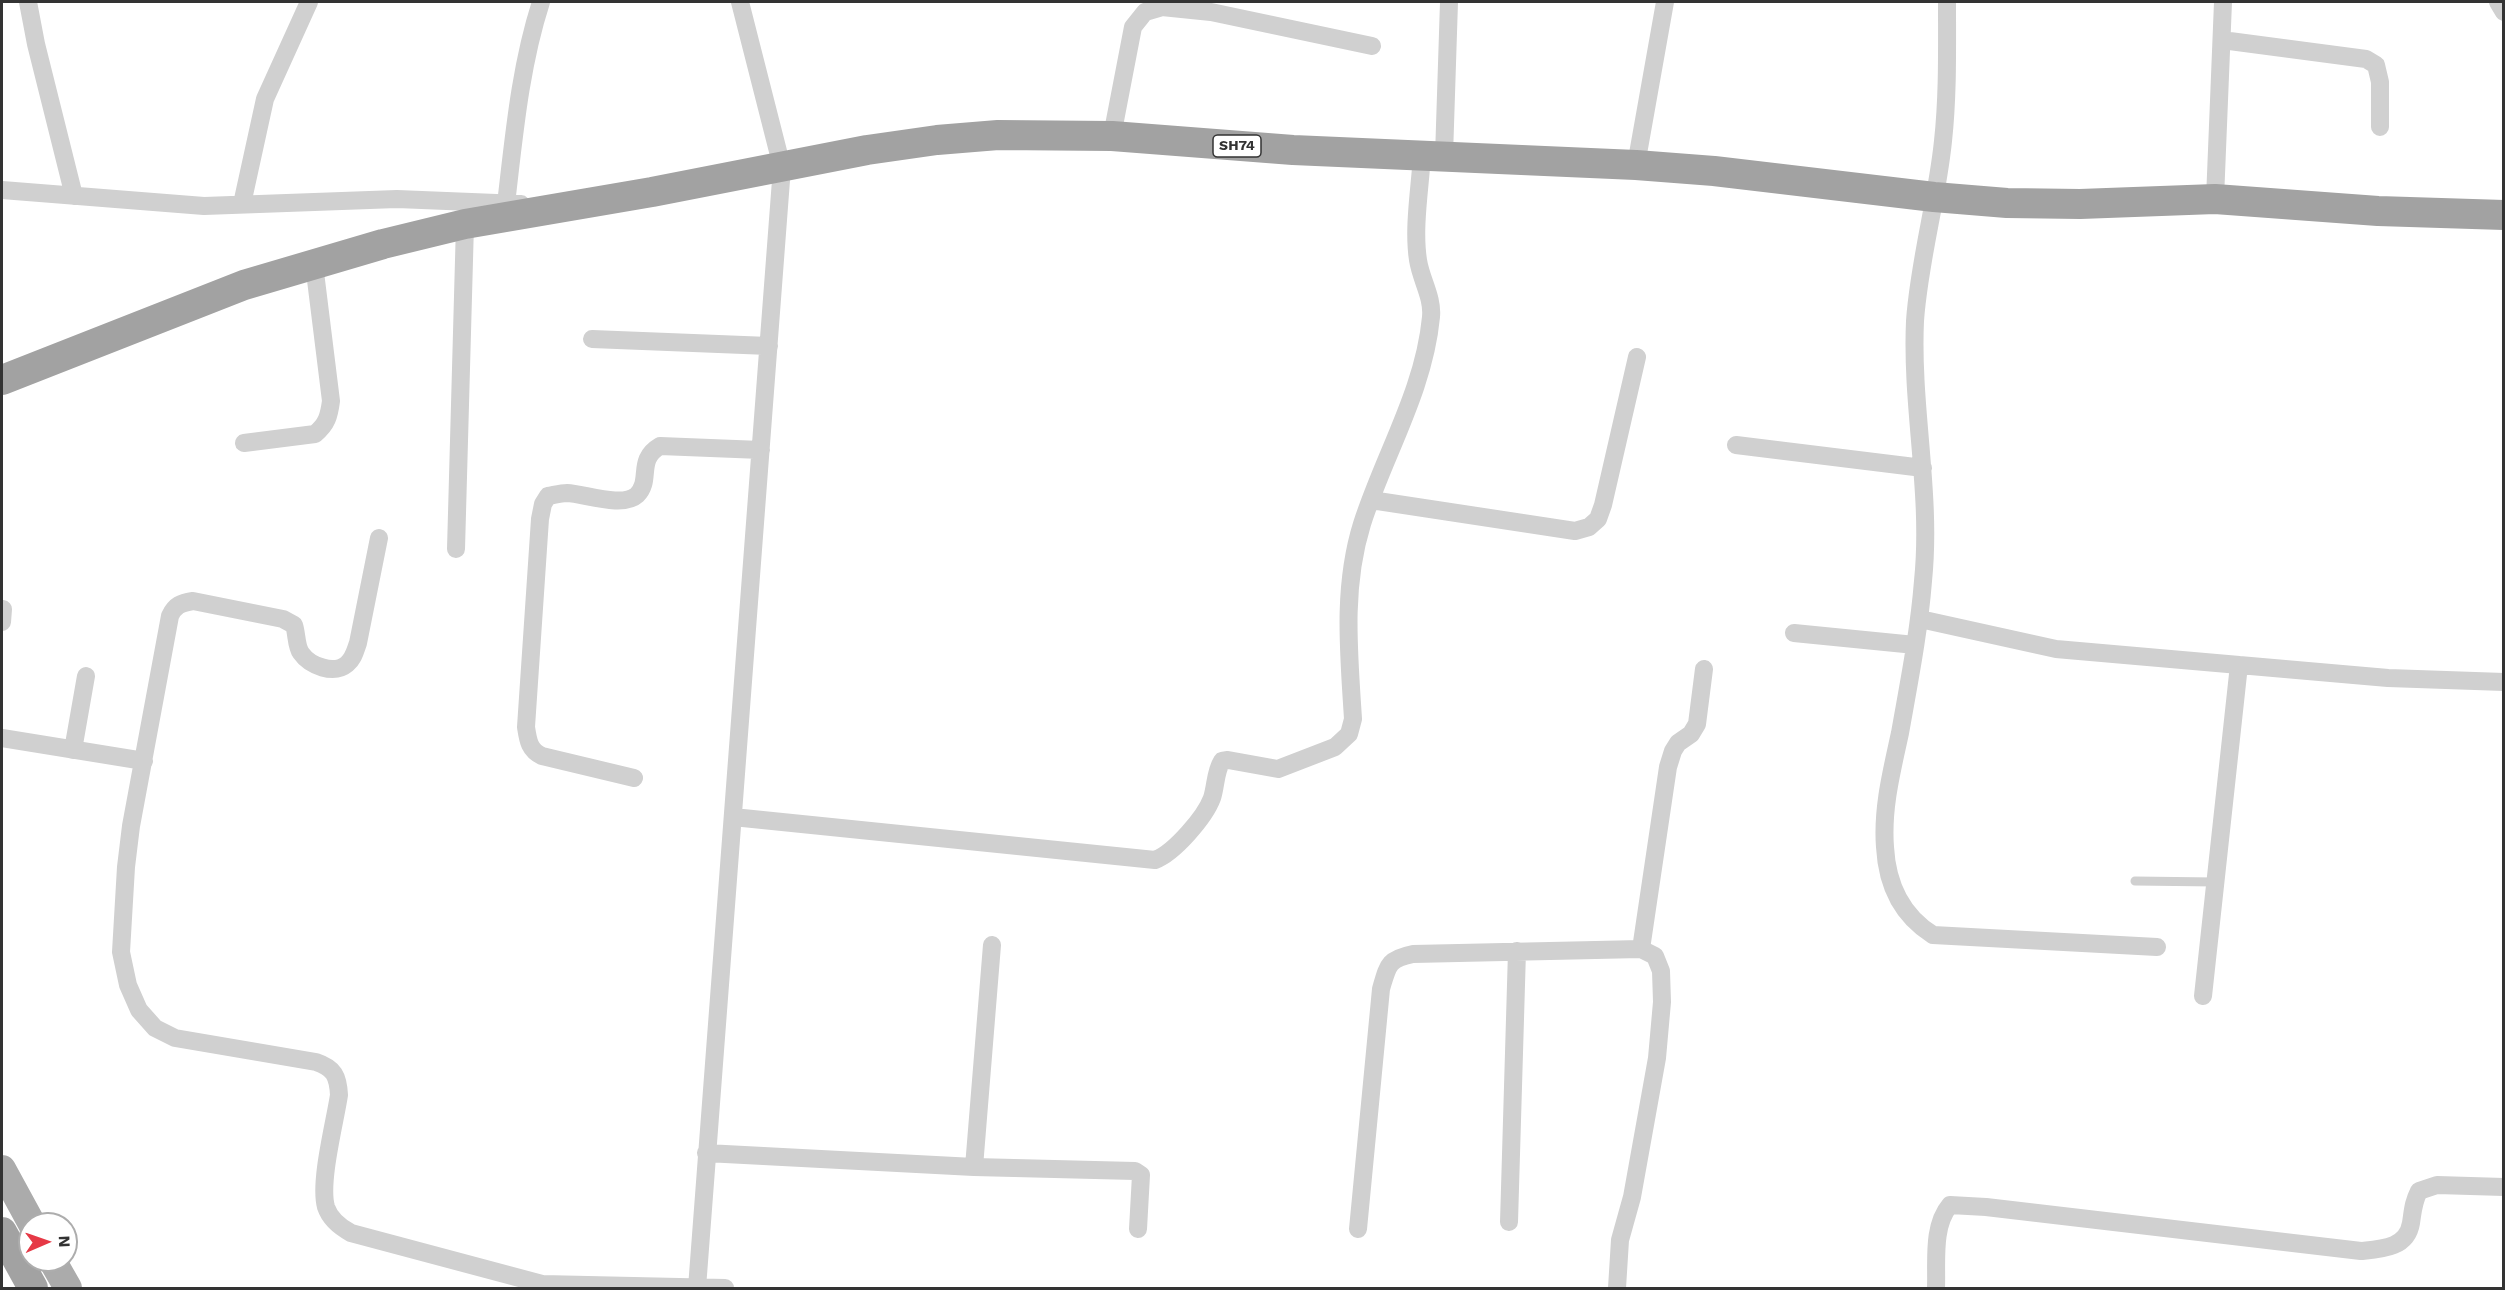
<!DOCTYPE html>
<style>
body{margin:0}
#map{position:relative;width:2505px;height:1290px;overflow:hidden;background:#fff;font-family:"Work Sans",sans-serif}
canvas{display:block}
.frame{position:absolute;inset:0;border:3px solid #333;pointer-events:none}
.north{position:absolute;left:18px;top:1212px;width:60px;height:60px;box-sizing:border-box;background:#fff;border:2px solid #adadad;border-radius:50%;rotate:88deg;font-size:16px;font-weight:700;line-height:24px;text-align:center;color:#333}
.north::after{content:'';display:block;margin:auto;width:21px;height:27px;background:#e63946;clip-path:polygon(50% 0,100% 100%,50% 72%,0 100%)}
</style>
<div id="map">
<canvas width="2505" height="1290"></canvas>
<div class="frame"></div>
<div class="north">N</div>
</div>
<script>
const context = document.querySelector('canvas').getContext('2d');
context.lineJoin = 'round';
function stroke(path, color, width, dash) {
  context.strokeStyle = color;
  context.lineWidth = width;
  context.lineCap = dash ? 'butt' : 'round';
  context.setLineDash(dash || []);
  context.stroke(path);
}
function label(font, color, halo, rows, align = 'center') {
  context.font = font + ' "Work Sans",sans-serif';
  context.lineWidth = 6;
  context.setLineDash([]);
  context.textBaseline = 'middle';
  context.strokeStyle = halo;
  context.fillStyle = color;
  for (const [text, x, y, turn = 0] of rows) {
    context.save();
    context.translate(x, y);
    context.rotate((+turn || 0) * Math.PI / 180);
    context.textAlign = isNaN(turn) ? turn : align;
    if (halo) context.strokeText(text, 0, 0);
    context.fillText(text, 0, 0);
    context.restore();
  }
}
const service = new Path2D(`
 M2135 881 2215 882`);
const minor = new Path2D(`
 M28 2 36 44 74 196
 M1947 2C1947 48 1948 95 1943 141 1937 201 1919 261 1915 321 1911 408 1932 494 1923 581 1919 632 1909 682 1900 733 1892 770 1882 808 1885 847 1887 884 1901 915 1933 935L2157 947
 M2498 2 2504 12
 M2222 40 2366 59 2376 65 2380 82V127
 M1112 136 1133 27 1145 12 1162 7 1211 12 1372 46
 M1444 156 1449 2
 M1636 165 1665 2
 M2 190 204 206 397 199 521 204
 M2215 199 2223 2
 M242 204 265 99 309 2
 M506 204C514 136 520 67 541 2
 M592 339 769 346
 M244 443 315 434C327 424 329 416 331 401L314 264
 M1736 445 1923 468
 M1371 500 1575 531 1589 527 1598 519 1603 505 1637 357
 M379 538 358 643C355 651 354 658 347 664 334 675 310 666 301 653 296 646 297 634 294 625L283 619 193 601C181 603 175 605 170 616L131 826 126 867 121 952 128 985 139 1010 155 1028 175 1038 316 1062C334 1068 338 1076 339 1095 335 1122 319 1182 326 1207 330 1219 340 1227 351 1233L542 1284 725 1288
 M456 549 465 224
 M1920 619 2056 649 2388 678 2504 682
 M2 622 3 609
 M1794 633 1915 645
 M2 738 144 761
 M73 750 86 676
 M634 778 542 756C529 750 528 740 526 727L540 519 543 504 548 496C554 495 561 493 567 493 585 494 623 508 637 495 652 480 636 460 660 446L761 450
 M733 817 1155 860C1174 853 1205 817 1212 798 1216 786 1215 772 1222 761L1228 760 1278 769 1335 747 1349 734 1353 719C1349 654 1342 588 1362 524 1384 455 1424 391 1431 317 1433 297 1421 280 1418 260 1413 228 1420 188 1422 155
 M1641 949 1668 767 1673 751 1678 743 1691 734 1697 724 1704 669
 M2203 996 2239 665
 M706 1153 974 1167 1135 1171 1141 1175 1138 1229
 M974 1167 992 945
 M1509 1222 1517 951
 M1358 1229 1381 989C1388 965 1388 959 1413 954L1641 949 1655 956 1661 971 1662 1002 1657 1058 1632 1197 1620 1240 1617 1288
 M697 1288 782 167 740 2
 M1936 1288C1937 1262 1932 1226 1950 1205L1986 1207 2361 1251C2382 1249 2407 1248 2411 1223 2413 1210 2413 1203 2419 1191L2437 1185 2504 1187`);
const primary = new Path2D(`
 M2 1169 32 1224
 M52 1260 68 1288`);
const trunk = new Path2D(`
 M2 380 244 285 383 244 465 224 652 192 867 150 937 140 998 135 1112 136 1293 150 1636 165 1714 171 1934 197 2007 203 2080 204 2215 199 2378 211 2504 215
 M2 1232 33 1288`);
const shields = [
 [1237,146,48]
];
const shieldNames = [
 ["SH74",1237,146]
];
stroke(service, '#d0d0d0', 9);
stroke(minor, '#d0d0d0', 18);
stroke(primary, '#ababab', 28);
stroke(trunk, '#a2a2a2', 30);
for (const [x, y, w] of shields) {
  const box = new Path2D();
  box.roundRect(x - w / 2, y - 11, w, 22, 4.5);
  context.fillStyle = '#fff';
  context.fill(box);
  stroke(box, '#333', 1.5);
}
label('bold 14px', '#333', null, shieldNames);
</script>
